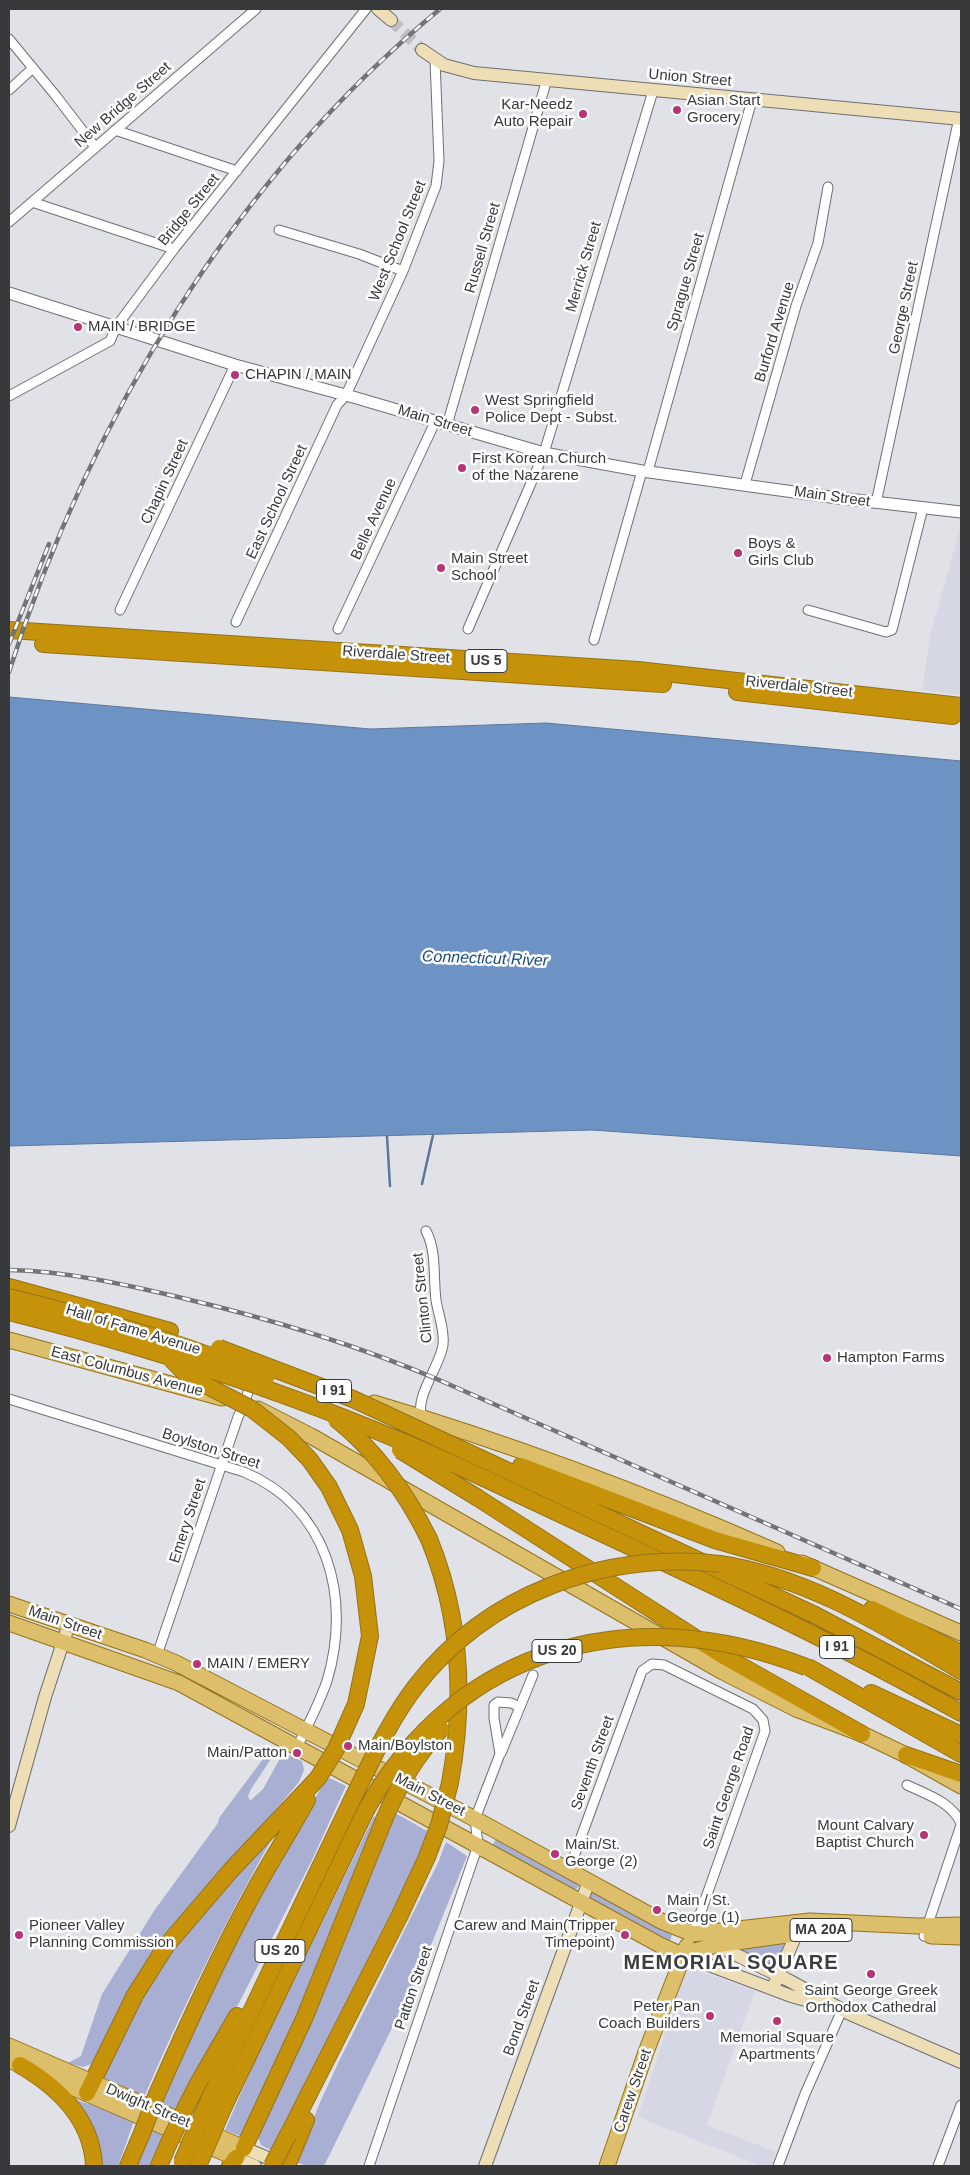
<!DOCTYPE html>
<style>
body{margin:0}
#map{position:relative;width:970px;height:2175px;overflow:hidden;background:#e1e2e7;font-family:Helvetica,sans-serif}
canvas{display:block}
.frame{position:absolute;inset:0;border:10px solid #38393b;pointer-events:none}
</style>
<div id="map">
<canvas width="970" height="2175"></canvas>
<div class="frame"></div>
</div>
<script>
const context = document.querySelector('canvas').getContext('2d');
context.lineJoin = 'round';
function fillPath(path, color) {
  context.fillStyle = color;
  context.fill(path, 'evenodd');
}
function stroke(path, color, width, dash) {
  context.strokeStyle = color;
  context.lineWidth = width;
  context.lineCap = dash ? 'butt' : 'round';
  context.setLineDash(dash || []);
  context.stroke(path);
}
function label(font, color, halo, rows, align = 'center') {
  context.font = font + ' Helvetica,sans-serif';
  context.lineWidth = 5;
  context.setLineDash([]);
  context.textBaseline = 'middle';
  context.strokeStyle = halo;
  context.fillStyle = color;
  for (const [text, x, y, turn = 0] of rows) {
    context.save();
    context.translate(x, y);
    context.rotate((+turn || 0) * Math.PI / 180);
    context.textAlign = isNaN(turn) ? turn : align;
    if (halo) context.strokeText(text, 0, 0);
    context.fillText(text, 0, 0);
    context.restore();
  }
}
const built = new Path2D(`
 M961 525V695L922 690 930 636Z
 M687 1966 755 1991 707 2125 776 2152 771 2166H761L638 2117Z`);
const green = new Path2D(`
 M272 1747 277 1750 251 1789 248 1796 250 1801 263 1789 283 1753 302 1761 304 1770 299 1782 189 1912 94 2063 83 2067 68 2063 81 2056 102 1994 154 1911 218 1823 219 1818Z
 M327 1777 346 1786 311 1862 239 2003 225 2024 176 2110 163 2103 169 2084 243 1927Z
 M395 1813 427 1831 420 1856 271 2150 261 2145 257 2135Z
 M374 1816 379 1819 297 2017 245 2131 240 2136 225 2130 255 2061Z
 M276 1831C228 1917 183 2006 144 2097L104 2078 103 2073 133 2010 174 1946Z
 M497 1837 579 1884 578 1888 573 1890 492 1846Z
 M446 1842 467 1856 423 1965 324 2166H307L296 2162 321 2100 341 2057 438 1863Z
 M592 1891 665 1930 672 1935 670 1941 658 1937 589 1898Z
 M786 1942 777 1964 770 1967 733 1946Z
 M76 2100 111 2111 134 2121 118 2166H99Z
 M152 2129 165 2134 153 2166H136Z`);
const water = new Path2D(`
 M9 697 370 729 546 723 961 761V1156L592 1130 9 1146Z`);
const stream = new Path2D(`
 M387 1136 390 1186
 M422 1184 433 1135`);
const secondaryTunnel = new Path2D(`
 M391 20 422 50`);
const minor = new Path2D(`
 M9 39 56 96 95 147
 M9 90 33 68
 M115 130 237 171
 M32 202 174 249
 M9 222 256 9
 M279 230 359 254 403 271
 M9 396 110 341 116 327 174 249 366 9
 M447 425 547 79
 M648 471 752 100
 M745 484 796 306 818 243 828 187
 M876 503 959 118
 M120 610 235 365
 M808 610 886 632 892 630 923 508
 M236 622 337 405 346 395 403 271 436 186 439 161 435 60
 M338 629 436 420
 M468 629 544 453 653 91
 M594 640 642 471
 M9 1399 244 1472C328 1507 352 1598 327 1681 319 1704 308 1725 297 1747
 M422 1417C414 1398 440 1366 443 1345 445 1330 438 1314 436 1300 433 1278 437 1251 426 1231
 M157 1655 238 1417 244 1404 252 1380
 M501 1753 520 1707
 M907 1785C928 1795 951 1802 961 1823
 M569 1870 642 1671 652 1664 664 1665 753 1709 763 1720 765 1731 693 1934
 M924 1936 961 1825
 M369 2166 478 1845 475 1819 500 1754 494 1718V1705L498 1702 511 1703 520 1707 533 1675
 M778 2166 805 2094 842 2010
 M938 2166 961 2105`);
const tertiary = new Path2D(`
 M9 293 235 365 353 397 544 453 642 471 830 497 961 512`);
const secondary = new Path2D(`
 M378 9 391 20
 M422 50 444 65 474 73 961 119
 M9 1826 45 1697 69 1624
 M714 1944 788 1980 850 2014 961 2062
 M682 1955 791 1996 820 2004
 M775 1983 799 1928
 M244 2148 282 2164
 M236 2158 255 2166
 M485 2166 589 1881`);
const primary = new Path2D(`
 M9 1340 222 1398
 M374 1403C512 1444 645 1494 777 1552
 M258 1409 311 1436 723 1672 796 1709 862 1734 906 1755 961 1786
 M802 1563 961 1633
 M9 1604 145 1650 176 1663 475 1819 661 1921 693 1934 810 1921 918 1926 961 1925
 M9 1623 179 1683 660 1945 682 1955
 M931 1936 961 1937
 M682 1955 715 1945 823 1930
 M9 2046 244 2148 236 2158 9 2060
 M607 2166 646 2052 687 1946`);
const motorway = new Path2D(`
 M9 630 638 670 961 706
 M43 644 663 684
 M737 692 953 716
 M9 1287 170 1331
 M493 1464 817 1616 961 1692
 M521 1466 715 1540 813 1568
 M486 1479C646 1555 808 1626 961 1713
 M478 1498 722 1655 862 1734
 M429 1539C461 1617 465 1701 450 1783
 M720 1564C808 1577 886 1627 961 1671
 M872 1609 961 1653
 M810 1668 961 1754
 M871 1693 961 1735
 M906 1755 961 1774
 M20 2065C58 2087 92 2119 94 2166
 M87 2093 135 1995 166 1946 232 1869 318 1778
 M157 2094C186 2028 216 1962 250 1899 268 1865 289 1833 307 1800
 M209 2100 351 1802
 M224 2106 366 1810
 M186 2107 200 2080 237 2016
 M288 2135 400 1915 427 1857
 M244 2148 304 2019 384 1820
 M128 2166 142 2133
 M159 2166 168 2145
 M230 2166 236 2158
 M287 2166 306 2120`);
const rail = new Path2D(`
 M9 644 49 544
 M9 672C89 420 235 178 440 9
 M9 1270C65 1271 123 1284 178 1297 267 1318 355 1344 439 1380L961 1609`);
const motorwayBridge = new Path2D(`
 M9 1297C96 1319 184 1342 266 1378
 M9 1312C173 1353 334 1407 486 1479
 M219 1348 353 1399 493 1464
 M171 1359 188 1376 252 1409 289 1438 310 1460 329 1487 350 1530 363 1576 370 1636 356 1704 336 1749 318 1778
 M335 1418C376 1451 406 1492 429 1539
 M400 1450 478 1498
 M351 1802C371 1762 389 1721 416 1686 488 1593 605 1551 720 1564
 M366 1810C459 1644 634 1600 806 1667
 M384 1820C398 1786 416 1756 441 1729
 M427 1857 439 1825 450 1783
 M142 2133 157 2094
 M168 2145 186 2107
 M182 2162 209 2100
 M198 2166 224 2106
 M272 2166 288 2135`);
const markers = [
 [677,110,5,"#b93377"],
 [583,114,5,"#b93377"],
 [78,327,5,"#b93377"],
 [235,375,5,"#b93377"],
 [475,410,5,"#b93377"],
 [462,468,5,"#b93377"],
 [738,553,5,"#b93377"],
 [441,568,5,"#b93377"],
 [827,1358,5,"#b93377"],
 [197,1664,5,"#b93377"],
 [348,1746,5,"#b93377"],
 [297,1753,5,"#b93377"],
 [924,1835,5,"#b93377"],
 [555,1854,5,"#b93377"],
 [657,1910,5,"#b93377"],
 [19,1935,5,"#b93377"],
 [625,1935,5,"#b93377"],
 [871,1974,5,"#b93377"],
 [710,2016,5,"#b93377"],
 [777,2021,5,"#b93377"]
];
const shields = [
 [486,661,42],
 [334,1391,35],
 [837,1647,35],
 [557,1651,50],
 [821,1930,62],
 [280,1951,50]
];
const shieldNames = [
 ["US 5",486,661],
 ["I 91",334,1391],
 ["I 91",837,1647],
 ["US 20",557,1651],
 ["MA 20A",821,1930],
 ["US 20",280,1951]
];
const streetNames = [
 ["Union Street",690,78,5],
 ["New Bridge Street",123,105,-41],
 ["Bridge Street",189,210,-51],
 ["West School Street",398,241,-68],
 ["Russell Street",483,248,-74],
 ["Merrick Street",584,267,-74],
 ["Sprague Street",686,282,-74],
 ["George Street",904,308,-78],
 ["Burford Avenue",775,332,-73],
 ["Main Street",435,421,17],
 ["Chapin Street",165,482,-65],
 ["Main Street",832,497,8],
 ["East School Street",277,502,-65],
 ["Belle Avenue",374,519,-65],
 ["Riverdale Street",396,655,4],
 ["Riverdale Street",799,687,6],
 ["Clinton Street",423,1298,-96],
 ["Hall of Fame Avenue",133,1330,17],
 ["East Columbus Avenue",127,1372,15],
 ["Boylston Street",211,1449,18],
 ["Emery Street",188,1521,-72],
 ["Main Street",65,1623,19],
 ["Seventh Street",593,1763,-70],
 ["Saint George Road",729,1788,-71],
 ["Main Street",430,1795,27],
 ["Patton Street",414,1988,-71],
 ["Bond Street",522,2018,-70],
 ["Carew Street",633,2091,-71],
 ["Dwight Street",148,2106,23]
];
const poiNames = [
 ["Asian Start",687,101],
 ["Grocery",687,118],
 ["Kar-Needz",573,105,"right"],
 ["Auto Repair",573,122,"right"],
 ["MAIN / BRIDGE",88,327],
 ["CHAPIN / MAIN",245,375],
 ["West Springfield",485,401],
 ["Police Dept - Subst.",485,418],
 ["First Korean Church",472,459],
 ["of the Nazarene",472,476],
 ["Boys &",748,544],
 ["Girls Club",748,561],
 ["Main Street",451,559],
 ["School",451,576],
 ["Hampton Farms",837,1358],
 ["MAIN / EMERY",207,1664],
 ["Main/Boylston",358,1746],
 ["Main/Patton",287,1753,"right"],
 ["Mount Calvary",914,1826,"right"],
 ["Baptist Church",914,1843,"right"],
 ["Main/St.",565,1845],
 ["George (2)",565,1862],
 ["Main / St.",667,1901],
 ["George (1)",667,1918],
 ["Pioneer Valley",29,1926],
 ["Planning Commission",29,1943],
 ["Carew and Main(Tripper",615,1926,"right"],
 ["Timepoint)",615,1943,"right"],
 ["Saint George Greek",871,1991,"center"],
 ["Orthodox Cathedral",871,2008,"center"],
 ["Peter Pan",700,2007,"right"],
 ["Coach Builders",700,2024,"right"],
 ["Memorial Square",777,2038,"center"],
 ["Apartments",777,2055,"center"]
];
const waterNames = [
 ["Connecticut River",485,959,2]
];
const districtNames = [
 ["MEMORIAL SQUARE",731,1963]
];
fillPath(built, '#d5d7e4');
fillPath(green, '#a9aed3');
fillPath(water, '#6d92c4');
stroke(water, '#5d779b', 1);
stroke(stream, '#5d779b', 2.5);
stroke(secondaryTunnel, '#bfc0c5', 12, [12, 6]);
stroke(minor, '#6f6f74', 11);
stroke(tertiary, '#6f6f74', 13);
stroke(secondary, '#6f6f74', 14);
stroke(primary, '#94731a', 17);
stroke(motorway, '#94731a', 18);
stroke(minor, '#fff', 9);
stroke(tertiary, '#fff', 11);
stroke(secondary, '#eedeb5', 12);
stroke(primary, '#dcbe6b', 15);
stroke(motorway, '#c59209', 16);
stroke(rail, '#737477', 4.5);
stroke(rail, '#fff', 2.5, [8]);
stroke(motorwayBridge, '#94731a', 18, []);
stroke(motorwayBridge, '#c59209', 16);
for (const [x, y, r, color] of markers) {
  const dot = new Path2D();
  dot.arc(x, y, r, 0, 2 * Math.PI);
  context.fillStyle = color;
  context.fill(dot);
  stroke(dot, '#fff', 2);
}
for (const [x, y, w] of shields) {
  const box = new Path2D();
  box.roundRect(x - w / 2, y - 11.5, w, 23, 4);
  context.fillStyle = '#fff';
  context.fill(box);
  stroke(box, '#38393b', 1);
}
label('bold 14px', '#38393b', null, shieldNames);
label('15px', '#38393b', '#fff', streetNames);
label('15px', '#38393b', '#fff', poiNames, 'left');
label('italic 16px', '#184a87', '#fff', waterNames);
context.letterSpacing = '1px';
label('bold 20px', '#3c3d41', '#fff', districtNames);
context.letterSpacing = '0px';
</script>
